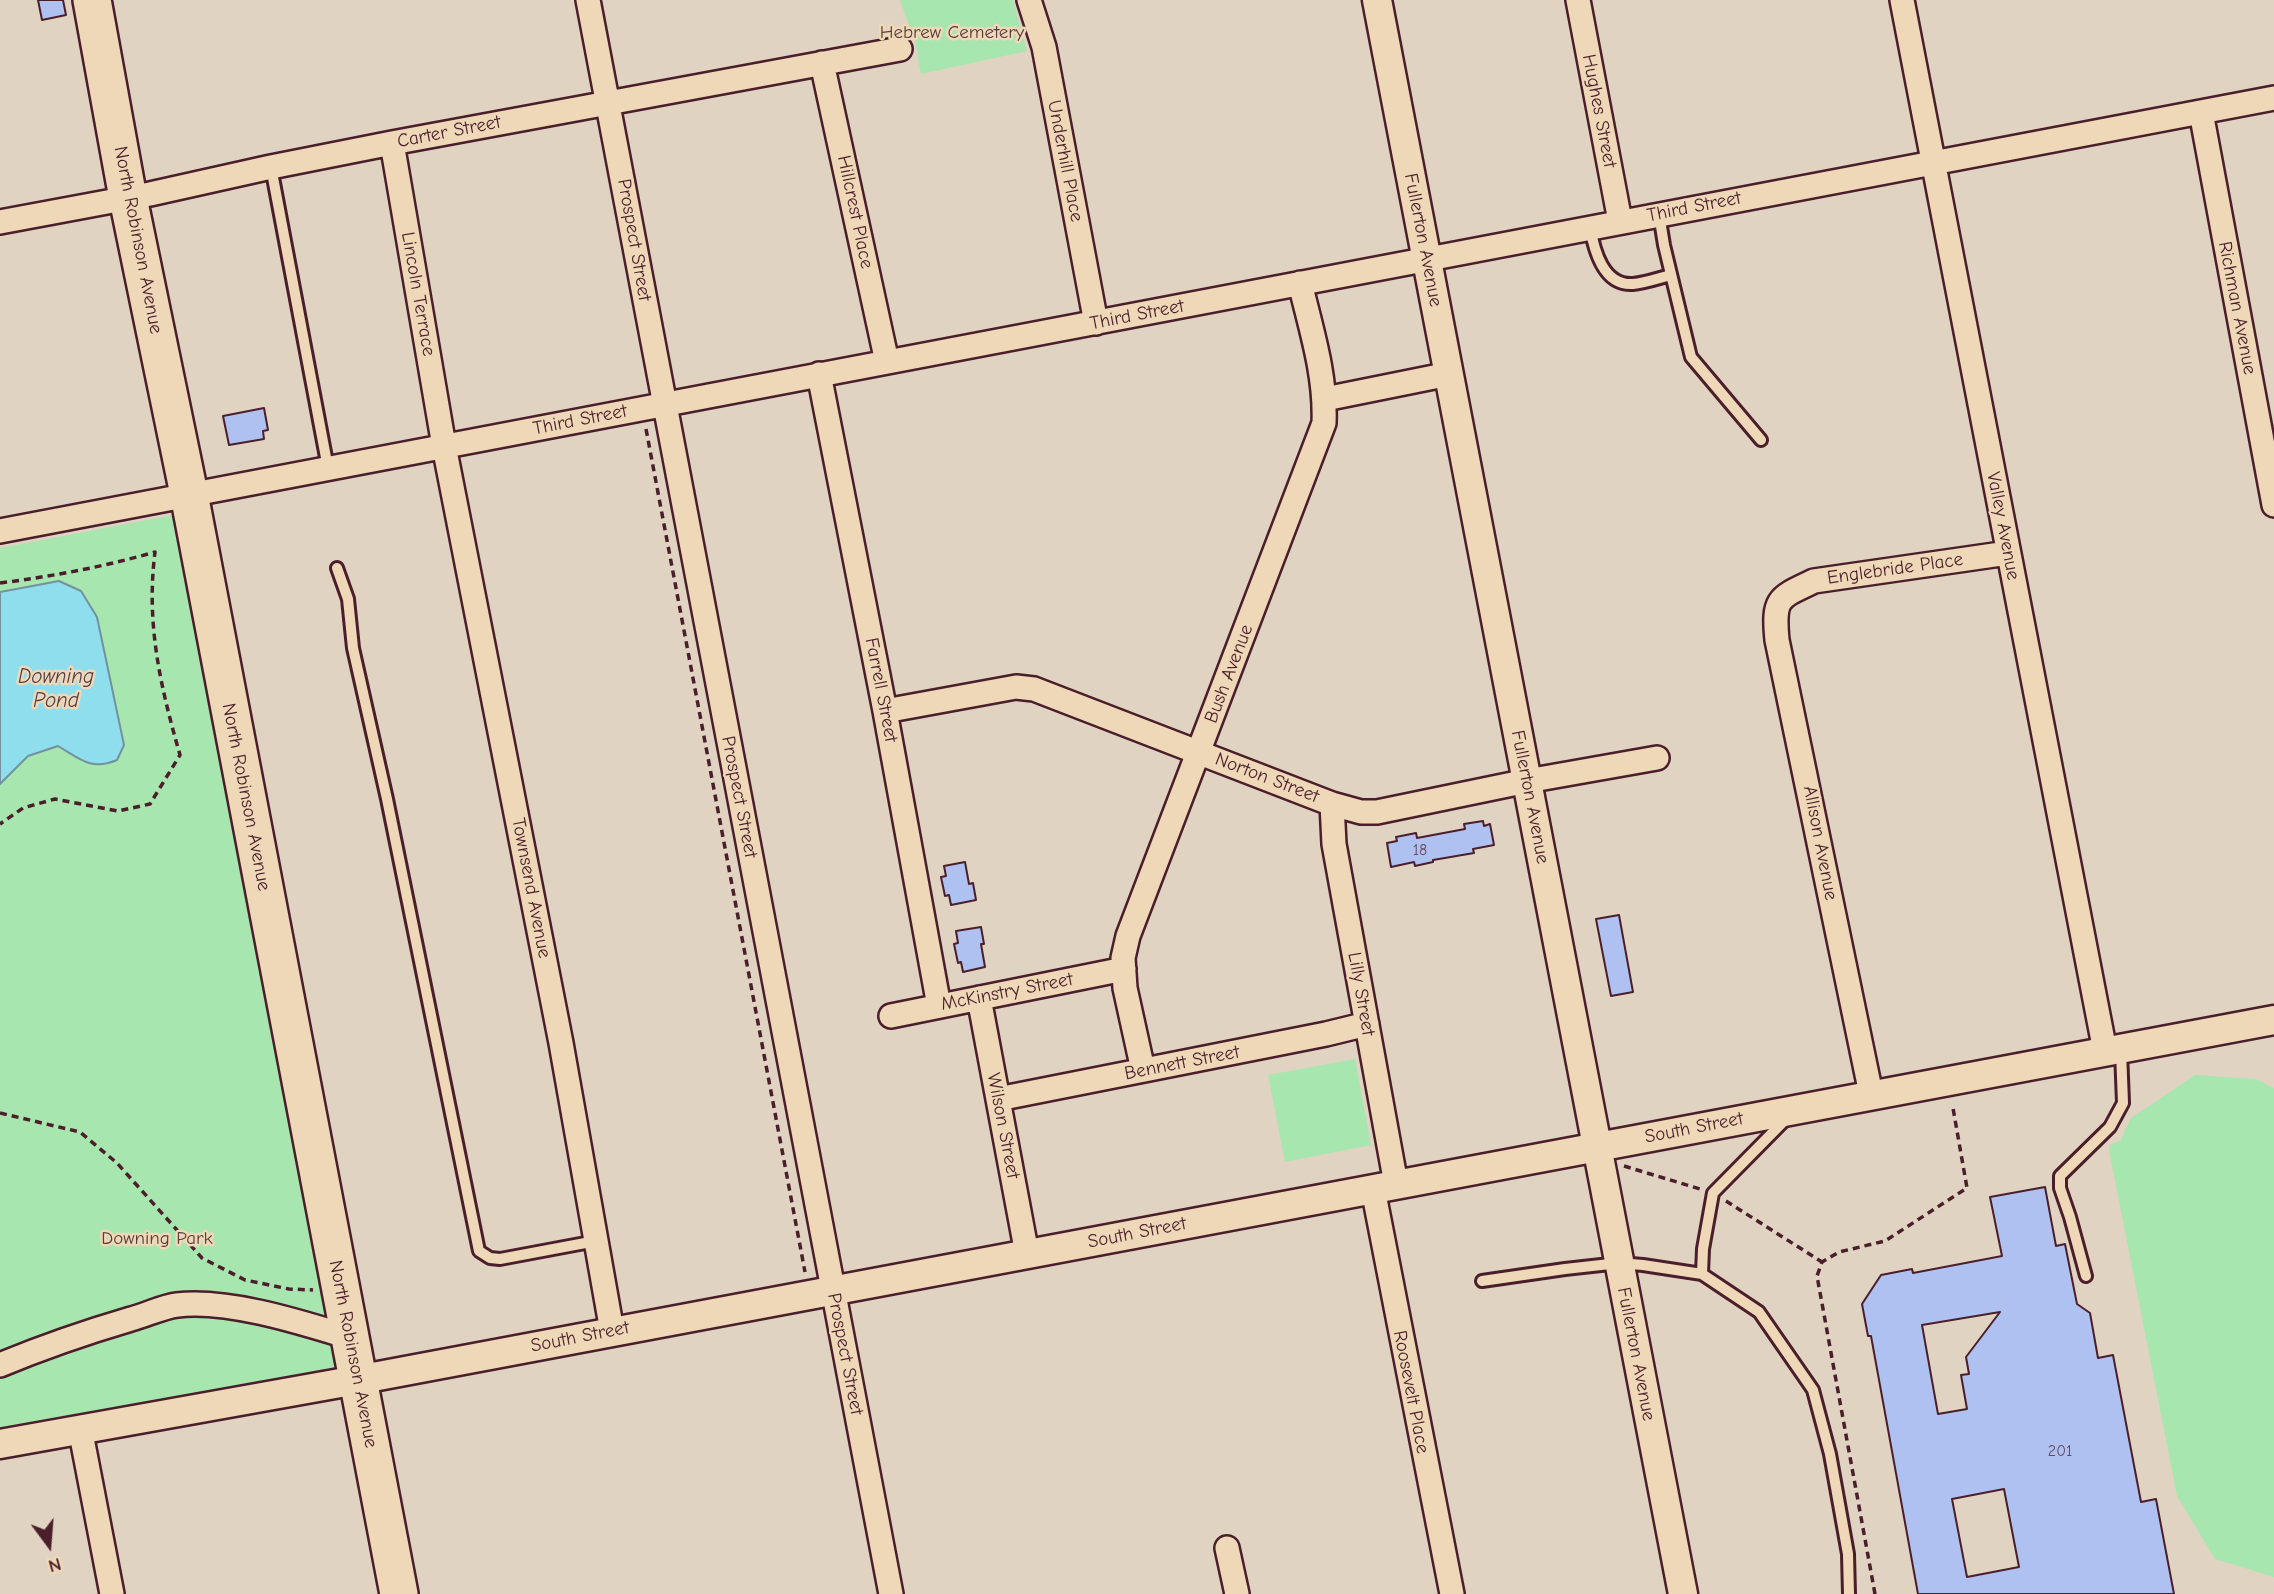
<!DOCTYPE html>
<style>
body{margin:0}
#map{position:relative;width:2274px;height:1594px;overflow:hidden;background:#e1d3c2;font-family:"Comic Neue",sans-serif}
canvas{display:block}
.north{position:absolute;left:14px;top:1510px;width:70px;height:70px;-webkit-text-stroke:5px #eed8b7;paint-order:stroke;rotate:164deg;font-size:19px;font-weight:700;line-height:28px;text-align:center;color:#4a1f2b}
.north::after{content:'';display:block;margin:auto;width:24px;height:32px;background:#4a1f2b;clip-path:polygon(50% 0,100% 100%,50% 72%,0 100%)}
</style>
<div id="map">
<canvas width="2274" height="1594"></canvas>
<div class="north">N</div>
</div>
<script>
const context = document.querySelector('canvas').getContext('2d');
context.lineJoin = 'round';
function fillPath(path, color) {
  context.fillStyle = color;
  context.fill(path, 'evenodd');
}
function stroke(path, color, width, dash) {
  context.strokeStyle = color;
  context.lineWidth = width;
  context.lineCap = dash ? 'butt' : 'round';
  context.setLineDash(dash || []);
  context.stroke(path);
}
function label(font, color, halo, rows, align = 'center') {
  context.font = font + ' "Comic Neue",sans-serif';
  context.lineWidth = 5;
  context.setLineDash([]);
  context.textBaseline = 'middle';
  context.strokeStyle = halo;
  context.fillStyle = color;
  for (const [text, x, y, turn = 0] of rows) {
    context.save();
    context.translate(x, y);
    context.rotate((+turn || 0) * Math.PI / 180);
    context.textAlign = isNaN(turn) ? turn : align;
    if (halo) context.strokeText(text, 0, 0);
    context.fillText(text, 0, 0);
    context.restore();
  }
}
const green = new Path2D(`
 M900 0H1013L1027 51 921 74 915 41Z
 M173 515 181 522 340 1359 335 1367 0 1430V548Z
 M1355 1059 1371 1145 1285 1162 1268 1075Z
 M2195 1075 2256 1079 2274 1088V1577L2215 1559 2177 1496 2110 1155 2109 1145 2120 1141 2131 1118Z`);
const water = new Path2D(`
 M59 581 81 591 97 617 124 745 117 760C91 771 80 759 58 746L28 756 0 784V592Z`);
const building = new Path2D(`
 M38 0H63L66 15 42 20Z
 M264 408 268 430 263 431 264 439 229 445 223 416Z
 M1483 821 1484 826 1490 824 1494 845 1473 849 1474 853 1433 860V862L1415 866 1414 862 1391 867 1387 843 1397 841 1396 837 1416 833 1417 838 1465 829 1464 824Z
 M965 862 969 884 973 883 976 900 951 905 949 895 945 896 941 877 946 876 944 866Z
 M1619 915 1633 992 1611 996 1596 919Z
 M981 927 984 944H981L985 967 963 972 961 962 958 963 954 944 958 943 956 931Z
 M2045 1187 2056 1246 2065 1244 2077 1304 2090 1313 2098 1358 2113 1355 2141 1502 2156 1499 2174 1594H1918L1871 1336H1868L1862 1304 1881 1275 1912 1269 1913 1273 2002 1256 1990 1197ZM2000 1312 1966 1357 1969 1374 1961 1375 1967 1409 1938 1414 1922 1325ZM2004 1489 2019 1567 1967 1577 1952 1499Z`);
const path = new Path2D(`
 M646 429 805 1272
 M0 583C54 576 103 567 155 552 146 624 160 685 180 755L150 804 118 811 55 799 23 808 0 824
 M0 1113 80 1132 117 1163 202 1258 245 1280 289 1289 313 1290
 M1624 1166 1700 1189
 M1726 1201 1822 1262
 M1875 1594 1817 1276 1822 1262 1839 1252 1885 1241 1967 1188 1953 1108`);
const service = new Path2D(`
 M271 167 328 468
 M1659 214 1664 245 1691 357 1761 440
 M1590 227C1594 250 1603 286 1633 284 1645 283 1659 278 1671 275
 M337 568 348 599 353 648 387 799 479 1251 490 1258 500 1259 596 1241
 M1702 1274 1703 1249 1713 1193 1786 1119
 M2086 1276 2070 1217 2060 1188V1176L2110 1127 2123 1103 2121 1051
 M1482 1281 1565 1269 1619 1263 1643 1265 1702 1274 1759 1312 1813 1390 1830 1454 1848 1554 1849 1594`);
const minor = new Path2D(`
 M588 0 891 1594
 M1029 0 1044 47 1096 323
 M1578 0 1620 221
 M1902 0 2105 1051
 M822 63 887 362
 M2201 112 2274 505
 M392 143 444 446 561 1043 612 1331
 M0 222 150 194 271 167 392 143 900 49
 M819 374 885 711 939 1006
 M1325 399 1449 374
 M0 531 2274 98
 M885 711 1016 687 1034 689 1332 804 1361 812H1377L1527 781 1657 758
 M1332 804 1334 844 1396 1184
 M979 998 1027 1254
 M891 1016 1124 969
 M1143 1070 1125 988 1123 958 1128 936 1324 423C1326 375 1311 329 1300 283
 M1871 1094 1777 640C1773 598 1778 598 1814 581L2008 553
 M998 1099 1326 1034 1367 1024
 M1373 1189 1452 1594
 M0 1365C43 1347 87 1332 131 1319 146 1315 162 1307 177 1305 228 1299 300 1322 349 1337
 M80 1428 112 1594
 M1227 1548 1237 1594`);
const tertiary = new Path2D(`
 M1377 0 1683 1594
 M0 1444 357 1380 2274 1020`);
const trunk = new Path2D(`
 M92 0 128 198 189 494 399 1594`);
const numberNames = [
 ["18",1420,850],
 ["201",2060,1451]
];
const parkNames = [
 ["Hebrew Cemetery",952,33],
 ["Downing Park",157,1239]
];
const streetNames = [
 ["Hughes Street",1599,111,79],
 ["Carter Street",449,132,-11],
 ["Underhill Place",1065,161,79],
 ["Third Street",1694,207,-11],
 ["Hillcrest Place",855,212,78],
 ["North Robinson Avenue",138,240,79],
 ["Prospect Street",634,240,80],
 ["Fullerton Avenue",1423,240,79],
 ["Lincoln Terrace",418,294,80],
 ["Richman Avenue",2237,308,79],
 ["Third Street",1137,315,-11],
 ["Third Street",580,420,-11],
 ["Valley Avenue",2003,526,79],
 ["Englebride Place",1895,569,-8],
 ["Bush Avenue",1229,674,-69],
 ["Farrell Street",881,690,79],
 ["Norton Street",1267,778,21],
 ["North Robinson Avenue",246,797,79],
 ["Prospect Street",739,797,79],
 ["Fullerton Avenue",1530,797,79],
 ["Allison Avenue",1820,843,79],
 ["Townsend Avenue",531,888,79],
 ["McKinstry Street",1007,992,-11],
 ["Lilly Street",1361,994,80],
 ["Bennett Street",1182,1063,-11],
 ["Wilson Street",1003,1126,79],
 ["South Street",1694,1128,-11],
 ["South Street",1137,1233,-11],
 ["South Street",580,1337,-11],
 ["North Robinson Avenue",353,1354,79],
 ["Prospect Street",845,1354,79],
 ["Fullerton Avenue",1636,1354,79],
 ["Roosevelt Place",1411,1392,79]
];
const waterNames = [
 ["Downing",56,677],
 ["Pond",56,701]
];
fillPath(green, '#a7e6ae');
fillPath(water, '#8fdeed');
stroke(water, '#73929f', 2);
fillPath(building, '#afc1f0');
stroke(building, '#4a1f2b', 2);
stroke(service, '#4a1f2b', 16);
stroke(minor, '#4a1f2b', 28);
stroke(tertiary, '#4a1f2b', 33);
stroke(trunk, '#4a1f2b', 42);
stroke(path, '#4a1f2b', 3.5, [7, 5]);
stroke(service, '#eed8b7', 10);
stroke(minor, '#eed8b7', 23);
stroke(tertiary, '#eed8b7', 28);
stroke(trunk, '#eed8b7', 37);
label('16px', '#63485c', null, numberNames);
label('19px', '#583d3f', '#eed8b7', parkNames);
label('19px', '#4a1f2b', '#eed8b7', streetNames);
label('italic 21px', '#543c48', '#eed8b7', waterNames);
</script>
